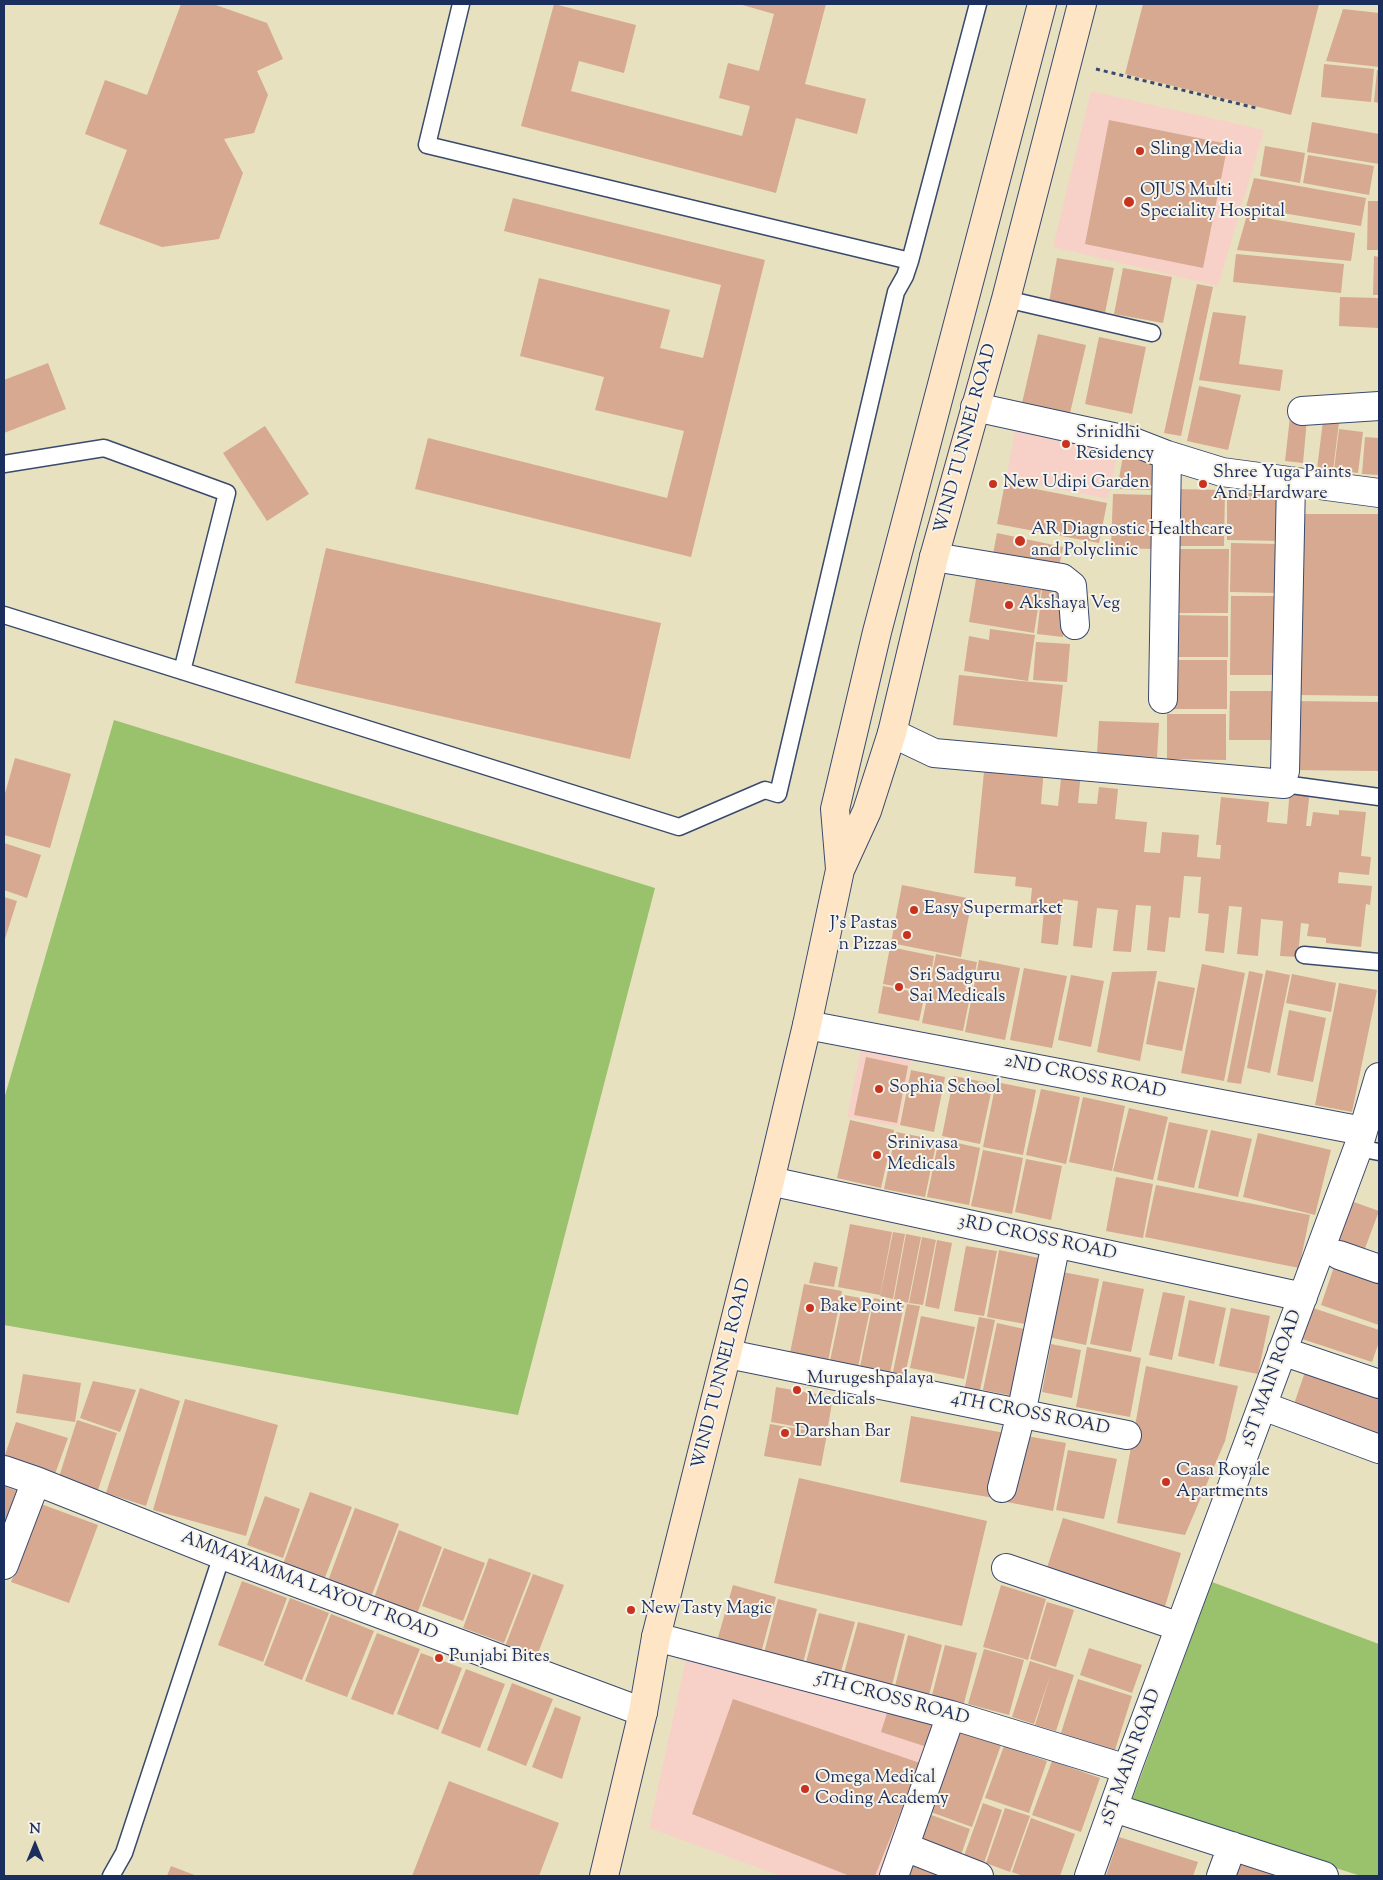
<!DOCTYPE html>
<style>
body{margin:0}
#map{position:relative;width:1383px;height:1880px;overflow:hidden;background:#e7e1c0;font-family:"Sorts Mill Goudy",serif}
canvas{display:block}
.frame{position:absolute;inset:0;border:5px solid #1b2f5e;pointer-events:none}
.north{position:absolute;left:10px;top:1820px;width:50px;height:50px;-webkit-text-stroke:4px #f7f3e8;paint-order:stroke;rotate:0deg;font-size:14px;font-weight:700;line-height:20px;text-align:center;color:#1b2f5e}
.north::after{content:'';display:block;margin:auto;width:18px;height:22px;background:#1b2f5e;clip-path:polygon(50% 0,100% 100%,50% 72%,0 100%)}
</style>
<div id="map">
<canvas width="1383" height="1880"></canvas>
<div class="frame"></div>
<div class="north">N</div>
</div>
<script>
const context = document.querySelector('canvas').getContext('2d');
context.lineJoin = 'round';
function fillPath(path, color) {
  context.fillStyle = color;
  context.fill(path, 'evenodd');
}
function stroke(path, color, width, dash) {
  context.strokeStyle = color;
  context.lineWidth = width;
  context.lineCap = dash ? 'butt' : 'round';
  context.setLineDash(dash || []);
  context.stroke(path);
}
function label(font, color, halo, rows, align = 'center') {
  context.font = font + ' "Sorts Mill Goudy",serif';
  context.lineWidth = 4;
  context.setLineDash([]);
  context.textBaseline = 'middle';
  context.strokeStyle = halo;
  context.fillStyle = color;
  for (const [text, x, y, turn = 0] of rows) {
    context.save();
    context.translate(x, y);
    context.rotate((+turn || 0) * Math.PI / 180);
    context.textAlign = isNaN(turn) ? turn : align;
    if (halo) context.strokeText(text, 0, 0);
    context.fillText(text, 0, 0);
    context.restore();
  }
}
const built = new Path2D(`
 M1091 91 1264 130 1218 286 1053 247Z
 M1015 431 1118 451 1108 499 1006 479Z
 M861 1050 911 1060 898 1127 847 1117Z
 M687 1655 955 1725 897 1876H781L649 1828Z`);
const green = new Path2D(`
 M114 720 655 888 518 1415 4 1325V1099Z
 M1212 1582 1379 1644V1876H1361L1131 1803Z`);
const building = new Path2D(`
 M181 4H213L267 23 283 59 257 71 268 95 254 133 224 139 243 173 219 239 162 247 99 224 127 150 85 134 105 80 147 95Z
 M554 4 636 25 624 73 579 61 571 91 742 136 750 106 719 98 728 63 759 71 774 14 739 4H826L805 84 866 99 857 134 796 118 776 193 521 126Z
 M1143 4H1319L1291 115 1125 74Z
 M1343 9 1379 13V67L1326 61Z
 M1324 64 1374 69 1371 102 1321 97Z
 M1377 70H1379V103L1374 102Z
 M1109 120 1228 144 1203 268 1085 244Z
 M1312 122 1379 134V164L1307 152Z
 M1265 146 1305 153 1300 183 1260 176Z
 M1308 155 1374 166 1369 195 1303 183Z
 M1254 178 1366 198 1361 226 1246 207Z
 M513 198 765 260 691 557 415 489 428 438 667 498 684 431 595 410 604 377 520 356 539 278 670 310 660 348 703 358 721 285 504 231Z
 M1368 201H1379V250H1367Z
 M1247 215 1355 233 1351 261 1237 250Z
 M1236 254 1344 264 1341 293 1233 282Z
 M1374 256 1379 257V295H1373Z
 M1057 258 1114 268 1105 313 1049 302Z
 M1123 268 1172 277 1163 323 1114 314Z
 M1197 284 1213 287 1181 436 1164 433Z
 M1340 297 1379 298V328L1339 326Z
 M1213 312 1246 316 1239 364 1283 370 1280 391 1199 380Z
 M1038 334 1086 345 1070 413 1022 403Z
 M1099 337 1146 347 1132 414 1085 404Z
 M48 363 66 409 4 433V380Z
 M1199 386 1241 395 1228 450 1187 441Z
 M1324 413 1340 414 1333 471 1317 469Z
 M1290 417 1307 419 1303 463 1285 461Z
 M265 426 309 494 267 521 223 453Z
 M1339 429 1363 432 1358 473 1334 470Z
 M1365 437 1379 438V475L1362 474Z
 M1124 451 1160 459 1158 490 1117 489Z
 M1005 483 1107 503 1099 543 997 524Z
 M1171 489 1225 490 1224 546H1170Z
 M1227 493H1283L1282 541 1227 540Z
 M1113 494 1157 495 1156 549 1111 548Z
 M1300 514H1379V696L1299 695Z
 M997 533 1063 547 1058 572 992 559Z
 M1231 543 1280 544 1279 593 1230 592Z
 M326 548 661 623 630 759 295 683Z
 M1170 549H1229L1228 613H1170Z
 M976 579 1041 590 1034 633 969 622Z
 M1042 589 1069 592 1063 637 1037 634Z
 M1231 596H1281L1280 675H1230Z
 M1169 615 1228 616V657H1169Z
 M990 629 1035 635 1028 681 964 671 969 636 989 640Z
 M1036 642 1070 644 1067 682 1033 680Z
 M1167 660H1227V709H1167Z
 M959 675 1063 685 1057 737 953 725Z
 M1230 691H1279V740H1229Z
 M1289 701 1379 702V771L1288 770Z
 M1167 714H1226V760L1167 759Z
 M1099 721 1159 723 1157 757 1097 755Z
 M15 758 71 774 50 848 4 835V797Z
 M1024 766 1044 768 1041 804 1058 806 1062 770 1081 772 1078 803 1097 804 1099 787 1118 789 1115 819 1147 822 1144 852 1160 853 1162 832 1199 835 1197 857 1220 859 1221 845H1216L1221 797 1269 802 1267 822 1287 824 1290 788 1310 790 1306 826H1311L1313 812 1339 815V810L1366 812 1361 856 1371 857 1369 875 1339 872 1338 883 1372 886 1370 905 1366 904 1361 947 1326 943V938L1307 936 1309 924 1301 923 1298 957 1280 956 1283 921 1261 919 1258 956 1237 954 1242 907 1229 906 1224 953 1205 951 1209 914 1198 913 1201 877 1184 876 1180 918 1169 917 1165 952 1147 950 1151 906 1136 905 1131 952 1113 951 1118 910 1097 908 1092 948 1073 946 1078 901 1063 899 1058 945 1041 943 1044 910 1030 908 1032 888 1015 886 1016 877 974 873 984 772 1023 776Z
 M4 843 41 855 27 898 4 890Z
 M902 885 972 899 961 957 891 943Z
 M4 897 17 901 4 942Z
 M890 947 934 956 928 992 883 984Z
 M936 954 977 962 963 1031 922 1023Z
 M979 960 1020 968 1005 1040 965 1032Z
 M1202 964 1245 973 1224 1081 1181 1073Z
 M1024 968 1067 976 1052 1048 1010 1040Z
 M1266 970 1290 975 1270 1073 1247 1068Z
 M1157 971 1140 1061 1097 1052 1112 972Z
 M1249 971 1263 974 1241 1084 1227 1082Z
 M1292 974 1336 983 1331 1012 1286 1003Z
 M1071 975 1104 981 1091 1047 1058 1040Z
 M1158 981 1195 988 1182 1051 1146 1044Z
 M1339 983 1377 990 1352 1112 1315 1105Z
 M883 986 925 994 919 1021 878 1013Z
 M1289 1010 1326 1018 1313 1082 1277 1075Z
 M866 1057 908 1066 897 1123 854 1115Z
 M911 1070 945 1077 934 1132 900 1125Z
 M954 1076 993 1084 980 1144 942 1136Z
 M996 1082 1036 1090 1023 1155 983 1147Z
 M1041 1089 1080 1097 1066 1164 1026 1155Z
 M1083 1097 1125 1106 1112 1171 1069 1162Z
 M1129 1108 1168 1117 1153 1180 1113 1171Z
 M850 1120 894 1130 881 1188 837 1178Z
 M1169 1122 1208 1130 1194 1188 1157 1180Z
 M1211 1130 1252 1139 1238 1197 1198 1188Z
 M896 1132 937 1140 925 1197 884 1189Z
 M1258 1133 1331 1150 1315 1215 1243 1197Z
 M939 1139 980 1148 969 1205 927 1197Z
 M983 1150 1023 1158 1012 1214 971 1206Z
 M1026 1159 1062 1166 1051 1220 1015 1212Z
 M1116 1177 1153 1184 1143 1238 1106 1231Z
 M1156 1185 1310 1215 1299 1268 1145 1237Z
 M1351 1201 1379 1211 1361 1259 1334 1249Z
 M850 1224 892 1232 880 1295 838 1287Z
 M893 1232 905 1234 893 1299 880 1296Z
 M906 1234 921 1237 908 1303 894 1299Z
 M922 1237 936 1240 923 1305 909 1303Z
 M937 1240 952 1243 939 1309 925 1306Z
 M966 1246 997 1251 984 1316 954 1311Z
 M999 1250 1049 1260 1036 1326 987 1317Z
 M814 1262 838 1267 834 1287 809 1283Z
 M1335 1264 1379 1278V1325L1321 1305Z
 M1057 1271 1099 1279 1086 1345 1043 1336Z
 M1103 1281 1144 1289 1131 1352 1090 1344Z
 M804 1284 842 1291 828 1361 790 1353Z
 M1163 1292 1185 1296 1172 1360 1149 1355Z
 M844 1295 872 1300 858 1367 830 1361Z
 M874 1298 904 1305 890 1373 860 1367Z
 M1189 1300 1226 1308 1214 1364 1178 1356Z
 M907 1304 920 1306 905 1375 893 1372Z
 M1231 1308 1270 1316 1258 1374 1219 1366Z
 M1313 1308 1379 1330V1342L1372 1362 1302 1339Z
 M921 1316 975 1327 964 1379 910 1368Z
 M979 1317 995 1320 980 1390 965 1387Z
 M997 1323 1033 1331 1019 1397 983 1390Z
 M1051 1344 1081 1350 1072 1398 1042 1392Z
 M1087 1347 1141 1358 1130 1417 1076 1407Z
 M1146 1366 1238 1386 1225 1441 1185 1535 1117 1523Z
 M1306 1369 1379 1394V1440L1292 1410Z
 M23 1374 81 1383 75 1422 16 1413Z
 M93 1381 136 1390 120 1432 80 1418Z
 M776 1387 833 1397 827 1432 771 1422Z
 M140 1388 180 1401 146 1506 106 1493Z
 M185 1399 278 1425 246 1536 153 1510Z
 M911 1416 1005 1433 994 1498 900 1482Z
 M77 1420 117 1433 98 1490 59 1477Z
 M16 1422 68 1438 55 1474 4 1458Z
 M770 1424 827 1434 821 1466 764 1456Z
 M1021 1435 1066 1443 1053 1511 1007 1502Z
 M1068 1450 1117 1459 1104 1519 1056 1510Z
 M799 1478 987 1521 962 1626 774 1583Z
 M4 1486 20 1492 4 1535Z
 M310 1492 352 1507 324 1580 283 1564Z
 M265 1496 300 1509 283 1558 247 1545Z
 M41 1504 98 1525 69 1603 11 1582Z
 M355 1508 399 1524 371 1597 328 1581Z
 M1063 1518 1181 1553 1163 1613 1044 1577Z
 M399 1530 442 1547 417 1614 374 1598Z
 M444 1548 485 1563 463 1621 422 1606Z
 M489 1558 531 1573 504 1643 463 1628Z
 M533 1574 564 1585 535 1661 504 1649Z
 M242 1581 287 1598 263 1662 218 1645Z
 M733 1585 776 1597 761 1653 717 1641Z
 M1001 1585 1046 1599 1028 1660 983 1647Z
 M290 1598 329 1613 302 1680 264 1665Z
 M778 1599 817 1609 802 1667 763 1657Z
 M1047 1602 1074 1610 1056 1667 1030 1659Z
 M819 1613 855 1622 840 1675 805 1666Z
 M331 1614 374 1631 347 1697 305 1681Z
 M858 1622 905 1634 891 1689 843 1677Z
 M377 1633 420 1649 393 1715 351 1699Z
 M908 1635 942 1645 928 1699 894 1690Z
 M945 1645 977 1653 963 1707 931 1699Z
 M1089 1648 1142 1665 1132 1693 1080 1675Z
 M984 1649 1024 1660 1009 1715 968 1704Z
 M421 1653 462 1668 438 1730 397 1714Z
 M1030 1661 1074 1675 1056 1731 1035 1725 1051 1673 1034 1724 1012 1717Z
 M466 1669 505 1684 480 1748 441 1733Z
 M1078 1679 1132 1696 1115 1750 1061 1733Z
 M512 1683 553 1699 526 1766 487 1750Z
 M733 1699 920 1763 875 1876H850L692 1814Z
 M555 1707 581 1717 562 1779 532 1767Z
 M888 1710 940 1726 933 1749 881 1732Z
 M957 1729 1001 1745 972 1827 928 1811Z
 M1004 1746 1047 1761 1029 1813 985 1798Z
 M1052 1761 1100 1778 1081 1832 1032 1815Z
 M449 1781 559 1823 539 1876H412Z
 M983 1803 1002 1810 984 1863 964 1856Z
 M1005 1808 1030 1816 1010 1872 986 1863Z
 M926 1813 970 1829 961 1855 916 1839Z
 M1031 1818 1075 1834 1060 1876H1023L1012 1872Z
 M1119 1837 1198 1862 1193 1876H1106Z
 M1237 1858 1278 1871 1276 1876H1231Z
 M907 1862 946 1876H902Z
 M171 1866 197 1876H167Z`);
const path = new Path2D(`
 M1096 69 1256 108`);
const lane = new Path2D(`
 M461 4 427 145 910 261
 M1006 299 1152 333
 M4 464 104 448 227 493 182 671
 M4 615 679 827 765 790 778 794 896 292 905 276 910 261 978 4
 M1284 784 1379 797
 M1304 955 1379 962
 M1358 1148 1379 1152
 M111 1876 124 1853 222 1555`);
const street = new Path2D(`
 M975 407 1131 441 1167 455 1222 472 1379 493
 M1302 411 1379 406
 M934 557 1062 578 1072 586 1075 625
 M1163 699 1167 455
 M892 733 934 753 1284 784
 M1285 771 1291 482
 M807 1025 1363 1131
 M770 1181 1303 1297
 M1339 1255 1379 1269
 M1282 1351 1379 1384
 M728 1354 1127 1435
 M1263 1406 1379 1449
 M4 1470 36 1481 222 1555 643 1712
 M1002 1488 1021 1414 1056 1243
 M4 1565 36 1481
 M1006 1568 1180 1627
 M656 1637 951 1715 1127 1769
 M1114 1808 1324 1876
 M905 1847 979 1876
 M894 1876 951 1715
 M1089 1876 1127 1769 1358 1148 1379 1077
 M1221 1876 1232 1846`);
const secondary = new Path2D(`
 M840 869 835 809 877 632 1042 4
 M604 1876 643 1712 656 1637 770 1181 807 1025 840 870 867 811 892 733 934 557 1006 299 1082 4`);
const markers = [
 [1140,151,5,"#c8321e"],
 [1129,202,6,"#c8321e"],
 [1066,444,5,"#c8321e"],
 [993,484,5,"#c8321e"],
 [1203,484,5,"#c8321e"],
 [1020,541,6,"#c8321e"],
 [1009,605,5,"#c8321e"],
 [914,910,5,"#c8321e"],
 [907,935,5,"#c8321e"],
 [899,987,5,"#c8321e"],
 [879,1089,5,"#c8321e"],
 [877,1155,5,"#c8321e"],
 [810,1308,5,"#c8321e"],
 [797,1390,5,"#c8321e"],
 [785,1433,5,"#c8321e"],
 [1166,1482,5,"#c8321e"],
 [631,1610,5,"#c8321e"],
 [439,1658,5,"#c8321e"],
 [805,1789,5,"#c8321e"]
];
const poiNames = [
 ["Sling Media",1150,151],
 ["OJUS Multi",1140,192],
 ["Speciality Hospital",1140,213],
 ["Srinidhi",1076,434],
 ["Residency",1076,455],
 ["Shree Yuga Paints",1213,474],
 ["And Hardware",1213,495],
 ["New Udipi Garden",1003,484],
 ["AR Diagnostic Healthcare",1031,531],
 ["and Polyclinic",1031,552],
 ["Akshaya Veg",1019,605],
 ["Easy Supermarket",924,910],
 ["J's Pastas",897,925,"right"],
 ["n Pizzas",897,946,"right"],
 ["Sri Sadguru",909,977],
 ["Sai Medicals",909,998],
 ["Sophia School",889,1089],
 ["Srinivasa",887,1145],
 ["Medicals",887,1166],
 ["Bake Point",820,1308],
 ["Murugeshpalaya",807,1380],
 ["Medicals",807,1401],
 ["Darshan Bar",795,1433],
 ["Casa Royale",1176,1472],
 ["Apartments",1176,1493],
 ["New Tasty Magic",641,1610],
 ["Punjabi Bites",449,1658],
 ["Omega Medical",815,1779],
 ["Coding Academy",815,1800]
];
const streetNames = [
 ["WIND TUNNEL ROAD",967,439,-75],
 ["2ND CROSS ROAD",1085,1078,11],
 ["3RD CROSS ROAD",1037,1239,12],
 ["WIND TUNNEL ROAD",723,1374,-76],
 ["1ST MAIN ROAD",1273,1379,-70],
 ["4TH CROSS ROAD",1030,1415,11],
 ["AMMAYAMMA LAYOUT ROAD",309,1587,21],
 ["5TH CROSS ROAD",892,1700,15],
 ["1ST MAIN ROAD",1132,1758,-70]
];
fillPath(built, '#f7d1c8');
fillPath(green, '#9ac16c');
fillPath(building, '#d6a990');
stroke(lane, '#3a4a6d', 19);
stroke(street, '#3a4a6d', 30);
stroke(secondary, '#3a4a6d', 30);
stroke(path, '#3a4a6d', 3, [4, 4]);
stroke(lane, '#fff', 16);
stroke(street, '#fff', 28);
stroke(secondary, '#fde5c5', 28);
for (const [x, y, r, color] of markers) {
  const dot = new Path2D();
  dot.arc(x, y, r, 0, 2 * Math.PI);
  context.fillStyle = color;
  context.fill(dot);
  stroke(dot, '#f7f3e8', 2);
}
label('18px', '#1b2f5e', '#f7f3e8', poiNames, 'left');
label('18px', '#1b2f5e', '#f7f3e8', streetNames);
</script>
